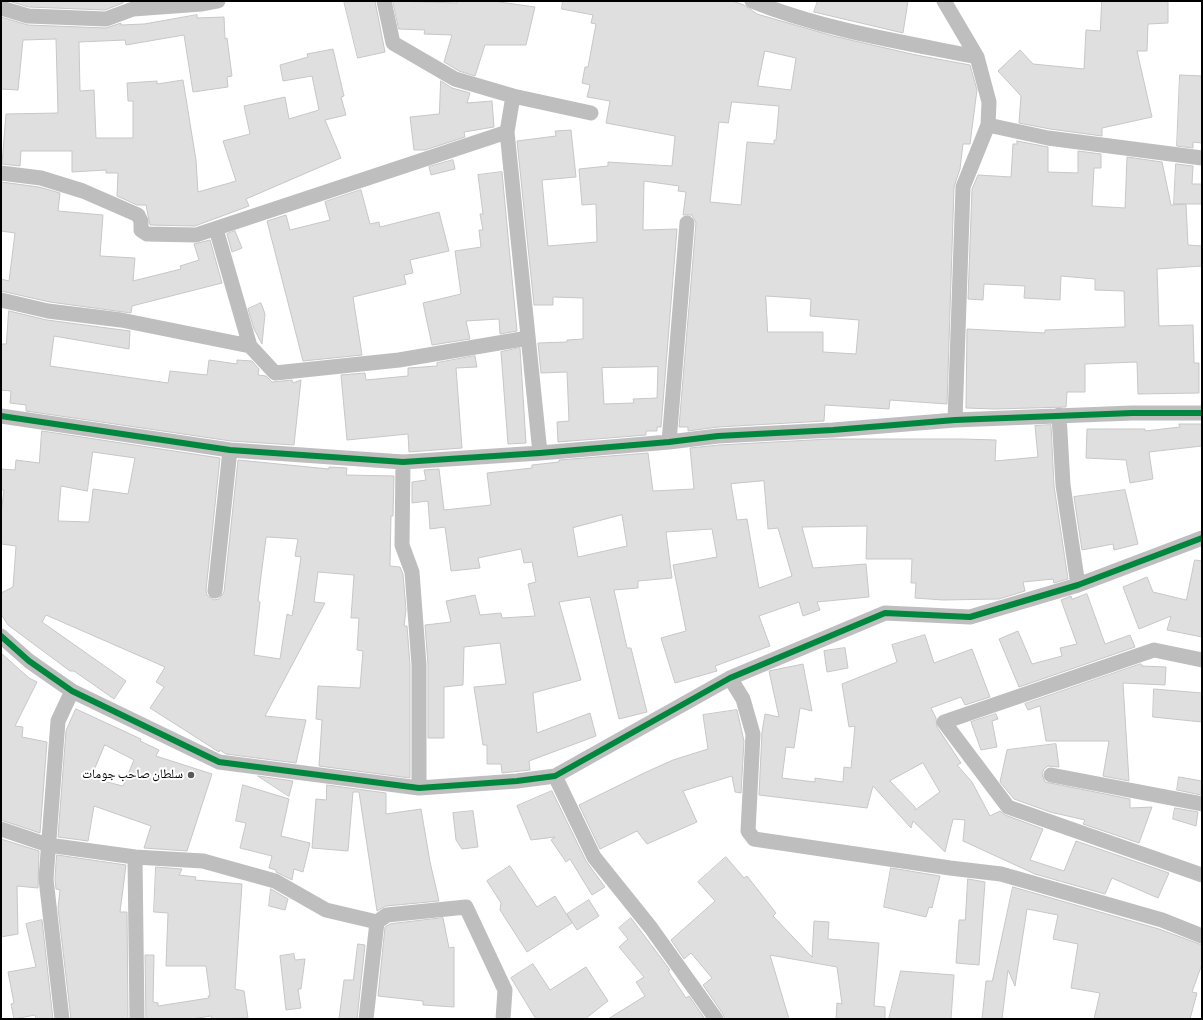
<!DOCTYPE html>
<meta charset="utf-8">
<style>
body{margin:0}
#map{position:relative;width:1203px;height:1020px;overflow:hidden;background:#fff;font-family:"Sofia Sans Condensed",sans-serif}
canvas{display:block}
.frame{position:absolute;inset:0;border:2px solid #000;pointer-events:none}
</style>
<div id="map">
<canvas width="1203" height="1020"></canvas>
<div class="frame"></div>
</div>
<script>
const context = document.querySelector('canvas').getContext('2d');
context.lineJoin = 'round';
function fillPath(path, color) {
  context.fillStyle = color;
  context.fill(path, 'evenodd');
}
function stroke(path, color, width, dash) {
  context.strokeStyle = color;
  context.lineWidth = width;
  context.lineCap = dash ? 'butt' : 'round';
  context.setLineDash(dash || []);
  context.stroke(path);
}
function label(font, color, halo, rows, align = 'center') {
  context.font = font + ' "Sofia Sans Condensed","Noto Naskh Arabic",sans-serif';
  context.lineWidth = 4;
  context.setLineDash([]);
  context.textBaseline = 'middle';
  context.strokeStyle = halo;
  context.fillStyle = color;
  for (const [text, x, y, turn = 0] of rows) {
    context.save();
    context.translate(x, y);
    context.rotate((+turn || 0) * Math.PI / 180);
    context.textAlign = isNaN(turn) ? turn : align;
    if (halo) context.strokeText(text, 0, 0);
    context.fillText(text, 0, 0);
    context.restore();
  }
}
const building = new Path2D(`
 M9 1H123V3L105 10 29 7Z
 M344 1H375L385 52 358 58Z
 M393 1 457 3V1H499V2L535 7 526 45H485L475 76 459 71 444 62 452 35 424 34 425 30 399 29Z
 M563 1H732L744 5 757 14 833 36 916 55 970 65 977 90 970 144H963L960 169 954 187 947 404 890 400 889 409 825 405 824 421 718 427 688 431V427H679L696 223 692 215H683L686 192 678 191 679 186 644 181 643 230 677 229 661 427H657V431H646V435L558 442 557 422 569 421 567 372 541 373 538 343 567 342V340L583 339V298L553 297V305H534L517 141 556 136 555 131 571 130 576 177 542 180 548 246 597 242 596 204 582 205 579 169 608 166V162L672 166 675 136 606 123 610 101 587 97 590 85 582 83 585 67H588L596 24 591 23 593 15 562 9ZM765 51 796 58 791 90 758 86ZM732 102 779 106 776 140H774V144L747 142 741 205 710 202 719 122 728 123ZM766 296 811 299 810 316 859 320 856 354 823 352V332H768ZM658 367 657 398 633 399 634 403 604 404 602 368Z
 M818 1H908L903 33 814 12Z
 M1102 1H1168V23L1148 24 1147 51H1137L1152 117 1102 128V136L1050 129 1019 123 1021 96 998 71 1020 50 1033 64 1084 69 1086 30 1100 31Z
 M197 15V18L224 17 225 39 227 38 232 76 227 77 228 87 193 92 184 35 126 45 125 40 79 42 80 91 94 90 96 138H133V101H128L127 83 157 81V84L183 80 196 160 198 192 236 181 223 141 250 134 244 106 285 97 289 119 319 110 312 76 283 81 280 65 308 57 307 54 333 49 344 96 341 97 346 115 325 120 341 158 246 199 249 206 195 226 150 225 146 205H137L117 196 118 173H106V170L72 172V151H21L20 166 2 164 6 114 58 113 56 39 23 40 18 90 1 89V17L28 25 106 28 121 23V25L144 24Z
 M1180 75 1202 76V143L1193 142V148L1177 146Z
 M441 81 452 88 470 93 467 103 492 101 494 127 464 132 465 137 425 150H414L410 117 439 114Z
 M1017 141 1048 147V172L1078 173V151L1101 154V168H1094L1092 206 1125 208 1127 157 1162 162 1171 205 1186 204 1188 245 1202 246V266L1157 269 1159 326 1193 325 1194 363H1199V393L1138 394 1137 362 1085 364V392H1067L1066 407 995 409 966 408 967 329 1045 333V330L1125 327 1124 291 1095 290V279L1061 276 1060 300 1024 298 1025 286 984 284 983 300 968 299 972 189 978 175 1011 177 1013 144H1017Z
 M453 160 455 169 431 175 429 167Z
 M1176 164 1193 166 1192 184H1202V204H1174Z
 M502 172 517 331 500 334 499 319 466 321 470 339 432 345 423 303 461 294 455 251 481 247 479 230H483L480 214H483L478 175Z
 M1 182 39 187 60 193 58 211 103 215 100 256 135 258 133 281 181 269 180 266 199 260 194 244 210 240 222 283 132 306 131 313 50 302 1 291V279L9 281 15 233 1 231Z
 M361 190 370 224 379 222 380 227 439 212 449 251 410 260 413 273 404 275 406 284 353 297 362 355 303 361 267 221 286 215 290 230 330 220 325 202Z
 M235 231 242 248 232 252 227 234Z
 M261 303 265 314 262 344 254 329 248 309Z
 M9 311 47 320 130 331 129 349 54 336 50 366 168 383 170 371 207 375 209 360 237 364V360L252 361 259 369 258 375 266 376 272 382 292 380 293 383 301 380 294 445 231 441 26 411V405L10 403 11 391 1 390V344H6Z
 M520 348 526 443 508 444 501 352Z
 M475 356 477 367 456 368 462 448 409 452 408 434 347 440 341 375 365 373 366 380 408 376V368L437 366V363Z
 M1179 424H1202V446L1149 452 1153 479 1130 483 1126 460 1086 458 1087 429H1145V431L1180 427Z
 M1051 425 1054 486 1068 579 1054 583 1053 579 1023 582 1025 591 999 599 943 600 915 598 916 583H911L912 559H866L867 526 802 527 813 568 866 564 869 597 817 602 820 610 803 616 799 602 759 616 770 646 715 666 717 671 675 683 661 638 686 631 673 565 717 557 712 529 666 532 672 578 638 581V588L614 590 627 648H631L647 712 619 719 590 597 559 602 581 680 533 693 537 733 590 713 596 736 529 761 530 770 502 773 501 764H487V745H483L474 687 506 684 500 643 464 647 463 685 444 687V738H428V665L425 625 451 622 446 601 475 595 480 615 501 613 502 618 535 616 528 584 536 582 532 562 524 563 521 549 478 558 480 568 451 571 445 527 430 529 428 501 412 503V482L426 480 424 470 439 469 444 510 491 505 487 473 532 468V465L559 462V460L648 453 653 491 694 489 690 448 719 445 830 439H962L996 440 995 461 1038 457 1035 426ZM764 481 768 529 778 528 792 576 759 588 747 519 737 520 731 484ZM622 515 627 546 578 557 573 528Z
 M42 431 220 458 206 590 207 595 214 600 219 599 224 592 238 460 329 469V467L347 468 346 475 394 476 393 516H391L390 566 400 567 403 574 406 610 404 626H407L410 665V778L319 766 322 720 316 719 318 686 360 688 363 651 357 650 359 618H351L354 575 318 572 314 602 325 603 265 716 306 720 296 763 226 754 220 750 219 752 150 708 164 687 156 682 165 667 46 615 42 622 126 681 114 699 74 671H70L8 625 1 614V593L13 587 16 546 1 544V514L4 490H1V469L15 470 16 460 39 463ZM93 452 135 458 128 494 93 489 89 522 58 521 61 486 87 491ZM268 537 298 539 295 556 301 557 294 605 292 616 287 614 280 659 254 655 260 602 258 601 261 576 266 538Z
 M1125 490 1138 544 1114 550 1113 544 1082 550 1074 497Z
 M1195 560 1202 561V637L1167 630 1171 616 1139 629 1123 587 1147 577 1153 592 1186 600Z
 M1087 594 1105 644 1130 635 1135 647 1019 687 999 639 1018 631 1032 664 1062 656 1060 648 1077 644 1061 600 1071 596 1072 599Z
 M925 635 934 663 972 649 990 697 965 705 961 697 931 708 936 718 937 727 961 763 957 765 972 782 990 816 1000 811 1005 815 1043 829 1030 860 1064 871 1076 841 1169 873 1158 898 1112 878 1105 894 1035 874 963 841 965 820 953 819 945 852 913 821 911 828 873 786 867 808 759 795 762 732 765 714 779 717 769 671 803 664 812 711 800 708 794 748 786 747 782 778 815 782V778L843 782 844 767 851 768 855 726 849 727 842 684 897 662 892 645ZM923 763 940 792 915 810V807L890 781Z
 M845 648 848 668 827 672 824 651Z
 M1 653 29 678 37 682 15 726 23 727 22 737 47 742 40 833 1 820Z
 M1141 664 1142 666 1166 667 1165 685 1123 683 1129 781 1103 776 1109 741H1046L1040 706 1028 710 1025 704Z
 M1154 689 1202 693V722L1153 717Z
 M76 709 141 739 140 741 159 750 156 756 212 774 187 851 144 848 151 826 94 806 88 841 58 837 66 731ZM105 745 134 760 123 786 91 778Z
 M737 710 744 741 741 793 735 792 732 776 683 791 697 822 647 844 637 831 600 849 579 805 644 773 673 760 708 749 703 715Z
 M996 714 998 719 992 721 997 747 981 750 971 722Z
 M1056 744 1059 767 1048 766 1044 769 1042 774 1045 782 1130 799V808L1152 807 1139 843 1083 824 1085 820 1050 812 1014 799 1000 782 1007 750Z
 M258 776 293 781 289 796Z
 M1179 777 1202 781 1201 795 1177 790Z
 M243 785 289 799 281 836 310 843 303 872 294 869 292 880 276 872V870L269 868 272 856 240 848 246 823 236 821Z
 M327 785 386 793V814L421 809 430 862 439 901 386 906 377 911 359 792H353L348 851 312 848 316 799 326 800Z
 M552 791 586 861 605 887 592 895 570 859 566 862 551 840 555 837 531 840 517 806Z
 M1175 808 1198 812 1196 826 1173 819Z
 M473 811 478 847 462 849 456 840 453 813Z
 M1 839 39 851 38 888 17 886 18 934 1 937Z
 M57 855 126 865 120 912H127L128 1019H71L58 908 60 890 56 889 55 879Z
 M726 857 744 878 747 876 776 913 773 916 812 957 814 921 829 922 828 939 879 943 874 1006 885 1007V1019H836L837 1003 842 1004 837 967 770 955 789 1019H725L723 1014 703 985 712 978 691 953 684 959 671 940 715 901 698 882Z
 M510 866 537 907 555 896 572 923 527 952 500 910 501 903 487 881Z
 M156 867 182 869 179 875 196 877 195 880 242 884 235 989 244 991 248 1018 212 1019 211 1016 192 1019H146L145 955H154L153 1002 158 1003V1006L209 998 208 996H210L206 966H166L168 913 154 912Z
 M891 868 940 876 932 908 929 907 926 917 884 907Z
 M968 879 985 882 979 965 956 963 959 920H965Z
 M1013 887 1159 929 1202 945V964L1192 992 1197 993 1190 1019H1094L1100 993 1071 988 1078 944 1053 939 1058 915 1027 909 1015 986 1008 970 1002 1019H982L986 981H992Z
 M271 889 288 899 285 910 269 906Z
 M589 900 599 916 577 930 567 914Z
 M443 918 449 948 454 947V1007L423 1005V1001L378 996 385 927 390 924Z
 M631 918 670 970 668 971 686 998 689 996 705 1019H608L645 996 636 982 644 977 619 947 628 939 619 928Z
 M42 920 53 1019H36L35 1015 14 1019 11 1004 14 1003 8 972 36 967 26 924Z
 M358 944 365 945 357 1019H339L344 980H353Z
 M294 954 295 960 305 959 301 989H298L301 1008 286 1010 280 956Z
 M533 964 550 990 586 967 608 1001 585 1019H536L511 978Z
 M901 971 954 975 951 1019H889Z`);
const street = new Path2D(`
 M384 1 393 43 455 79 513 96 591 113
 M752 1C824 30 902 42 977 57
 M944 1 977 57 989 102 988 125 963 187 955 420
 M1 8 28 16 106 19 133 9 202 4 218 1
 M513 96 507 132 540 453
 M988 125 1048 138 1202 158
 M1 173 41 178 83 191 138 215 141 221V230L147 234 196 235 507 132
 M216 229 250 346 275 373 399 360 528 338
 M1 300 48 311 121 320 250 346
 M1059 415 1063 485 1078 585
 M1 416 230 450 403 462 540 453 669 442 718 436 833 430 955 420 1132 413H1202
 M669 442 687 223
 M403 462 402 545 412 572 419 665V788
 M215 591 230 450
 M1 636 29 661 72 691 219 762 419 788 517 781 555 776 730 678 885 613 970 617 1078 585 1202 538
 M1202 660 1154 650 944 722 1008 807 1202 875
 M730 678 743 699 753 734 748 831 754 839 950 868 1001 874 1162 920 1202 936
 M1051 775 1202 804
 M555 776 594 857 651 928 716 1019
 M1 829 48 845 135 857 203 861 275 881 326 910 377 922 387 915 466 907 505 990 503 1019
 M135 857 137 1019
 M62 1019 46 879 58 721 72 691
 M366 1019 377 922`);
const cycleway = new Path2D(`
 M1 416 230 450 403 462 540 453 669 442 718 436 833 430 955 420 1132 413H1202
 M1 636 29 661 72 691 219 762 419 788 517 781 555 776 730 678 885 613 970 617 1078 585 1202 538`);
const markers = [
 [191,775,4,"#595959"]
];
const poiNames = [
 ["سلطان صاحب جومات",183,775]
];
fillPath(building, '#dfdfdf');
stroke(building, '#c7c7c7', 1);
stroke(street, '#bebebe', 15);
stroke(cycleway, '#00873e', 6);
for (const [x, y, r, color] of markers) {
  const dot = new Path2D();
  dot.arc(x, y, r, 0, 2 * Math.PI);
  context.fillStyle = color;
  context.fill(dot);
  stroke(dot, '#fff', 1.5);
}
label('13px', '#000', '#fff', poiNames, 'right');
</script>
